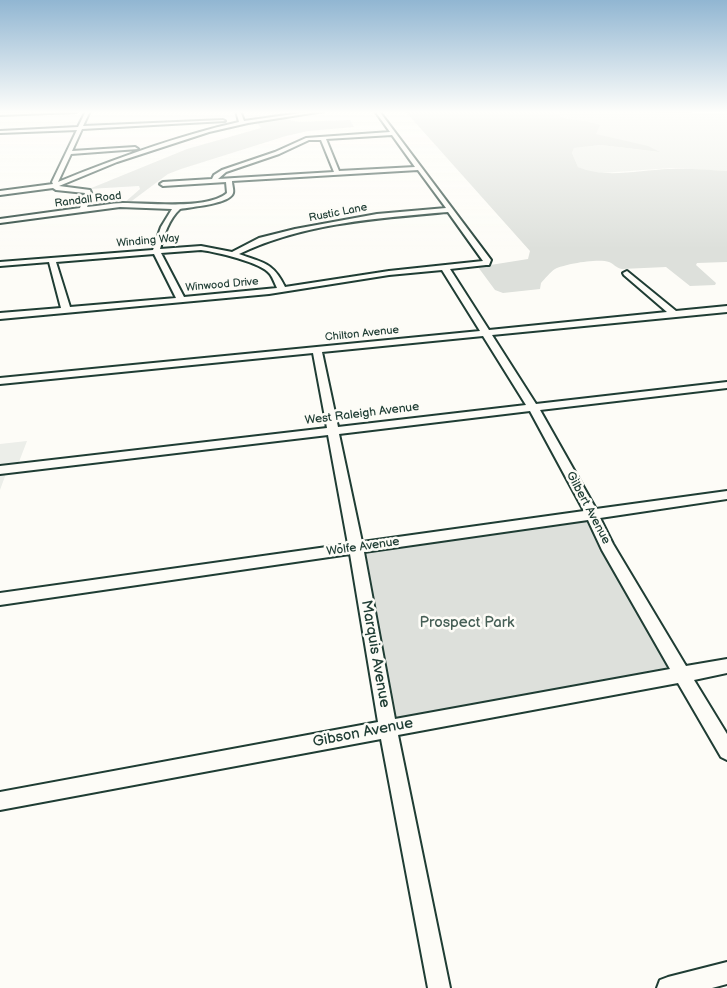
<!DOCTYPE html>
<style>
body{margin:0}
canvas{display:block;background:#fdfcf7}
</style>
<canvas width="727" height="988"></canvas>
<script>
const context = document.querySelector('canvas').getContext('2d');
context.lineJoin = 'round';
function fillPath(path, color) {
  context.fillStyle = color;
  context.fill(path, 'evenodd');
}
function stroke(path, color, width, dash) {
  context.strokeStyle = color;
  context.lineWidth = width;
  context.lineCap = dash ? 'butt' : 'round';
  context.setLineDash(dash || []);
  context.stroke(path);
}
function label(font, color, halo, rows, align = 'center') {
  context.font = font + ' "Balsamiq Sans",sans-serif';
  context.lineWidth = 5;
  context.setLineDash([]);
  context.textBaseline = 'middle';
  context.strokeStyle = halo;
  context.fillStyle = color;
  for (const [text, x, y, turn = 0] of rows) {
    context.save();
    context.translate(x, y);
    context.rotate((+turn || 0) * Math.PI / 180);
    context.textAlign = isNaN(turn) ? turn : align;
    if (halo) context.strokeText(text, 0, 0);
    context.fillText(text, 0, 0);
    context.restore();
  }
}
const built = new Path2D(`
 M555 111 727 113V171L672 168 601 173 588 172 578 167 572 153 574 148 601 145 659 152 595 134 577 121 555 114 553 112Z
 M27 441 17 467 8 468 0 490V444Z`);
const green = new Path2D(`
 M405 111H555L553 112C566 122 585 119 600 125L596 134 648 146 660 152 601 145 574 148 572 153 578 167C605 179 640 170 669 169 688 168 708 170 727 171V262L697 263 696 265 716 283 715 285 690 286 666 267 622 269C616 268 614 264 609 262 599 258 564 264 555 269 550 272 545 279 541 283L540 289 503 293 495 290 478 267 528 259 530 251Z
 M280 118 299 122 350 120 354 127 308 131 286 136 181 169 168 174 129 203H124L140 189 139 186 89 189 187 149 261 128 257 122Z
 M593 514 684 674 388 729 356 548Z`);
const minor = new Path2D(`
 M78 111 76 112 0 115V113Z
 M86 111H90L83 126 223 120 225 121 82 129 72 151 135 147 138 149 71 154 58 182C117 158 177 136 239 122L236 111H240L244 121 315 111H324L248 123 209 132 117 162 59 186 90 190 92 195 87 207C99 206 111 203 123 203 149 203 207 210 227 193L226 182 163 186 160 184 163 182 212 179 214 175 222 170 275 152 306 138 390 132 375 111H379L491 260 489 265H486L450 269 489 330 667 312 624 275 623 273 627 271 676 311 727 306V312L492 335 536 404 727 382V388L540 410 596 509 727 491V499L600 518 613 544 686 666 727 659V673L694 680 727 734V760L721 757 678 683 398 735 450 988H428L381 739 0 810V792L378 722 350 554 0 605V593L348 544 328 435 0 474V466L327 428 313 353 0 384V378L480 331 442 270 389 275 269 294 0 319V313L61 308 49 262 0 266V262L153 250 161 227 172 209 120 207 0 223V219L80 208 85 193 56 190 53 188 0 195V191L53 184 52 182 77 130 0 133V131L78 127ZM392 135 415 167 339 171 326 139ZM309 140H321L334 172 218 179 226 172 279 154ZM418 170 446 208 377 214 295 229 259 238 232 252 201 246 160 249C164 235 169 219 180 209 190 207 230 204 233 193 234 190 232 185 232 181ZM448 212 483 261 389 271 285 287C273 262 263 263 239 254 303 223 378 218 448 212ZM201 250C216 252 261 262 270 274 273 278 275 284 277 288L184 297 161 253ZM154 254 176 298 70 307 56 262ZM483 336 526 405 338 427 322 352ZM530 411 584 511 362 542 339 434ZM588 520 602 550 670 669 395 719 364 552Z
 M727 962V984L712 988H657L660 980 668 977Z`);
const farStreetnames = [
 ["Randall Road",88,200,-7],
 ["Rustic Lane",338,213,-11],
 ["Winding Way",148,241,-5],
 ["Winwood Drive",222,285,-5],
 ["Chilton Avenue",362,334,-6]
];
const streetNames = [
 ["West Raleigh Avenue",362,414,-7],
 ["Gilbert Avenue",588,508,62],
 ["Wolfe Avenue",363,547,-8]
];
const nearParknames = [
 ["Prospect Park",467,623]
];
const nearStreetnames = [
 ["Marquis Avenue",375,654,80],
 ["Gibson Avenue",363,733,-11]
];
fillPath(built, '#eceee9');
fillPath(green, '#dde0db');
stroke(minor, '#1f3d34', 4);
fillPath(minor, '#fdfcf7');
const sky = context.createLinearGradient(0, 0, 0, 249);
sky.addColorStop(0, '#91b6d2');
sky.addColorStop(0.45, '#fefefb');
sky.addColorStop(1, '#fefefb00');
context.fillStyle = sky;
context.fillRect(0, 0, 727, 249);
label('11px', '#1f3d34', '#fdfcf7', farStreetnames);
label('12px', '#1f3d34', '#fdfcf7', streetNames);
label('15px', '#455e55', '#fdfcf7', nearParknames);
label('15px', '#1f3d34', '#fdfcf7', nearStreetnames);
</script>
